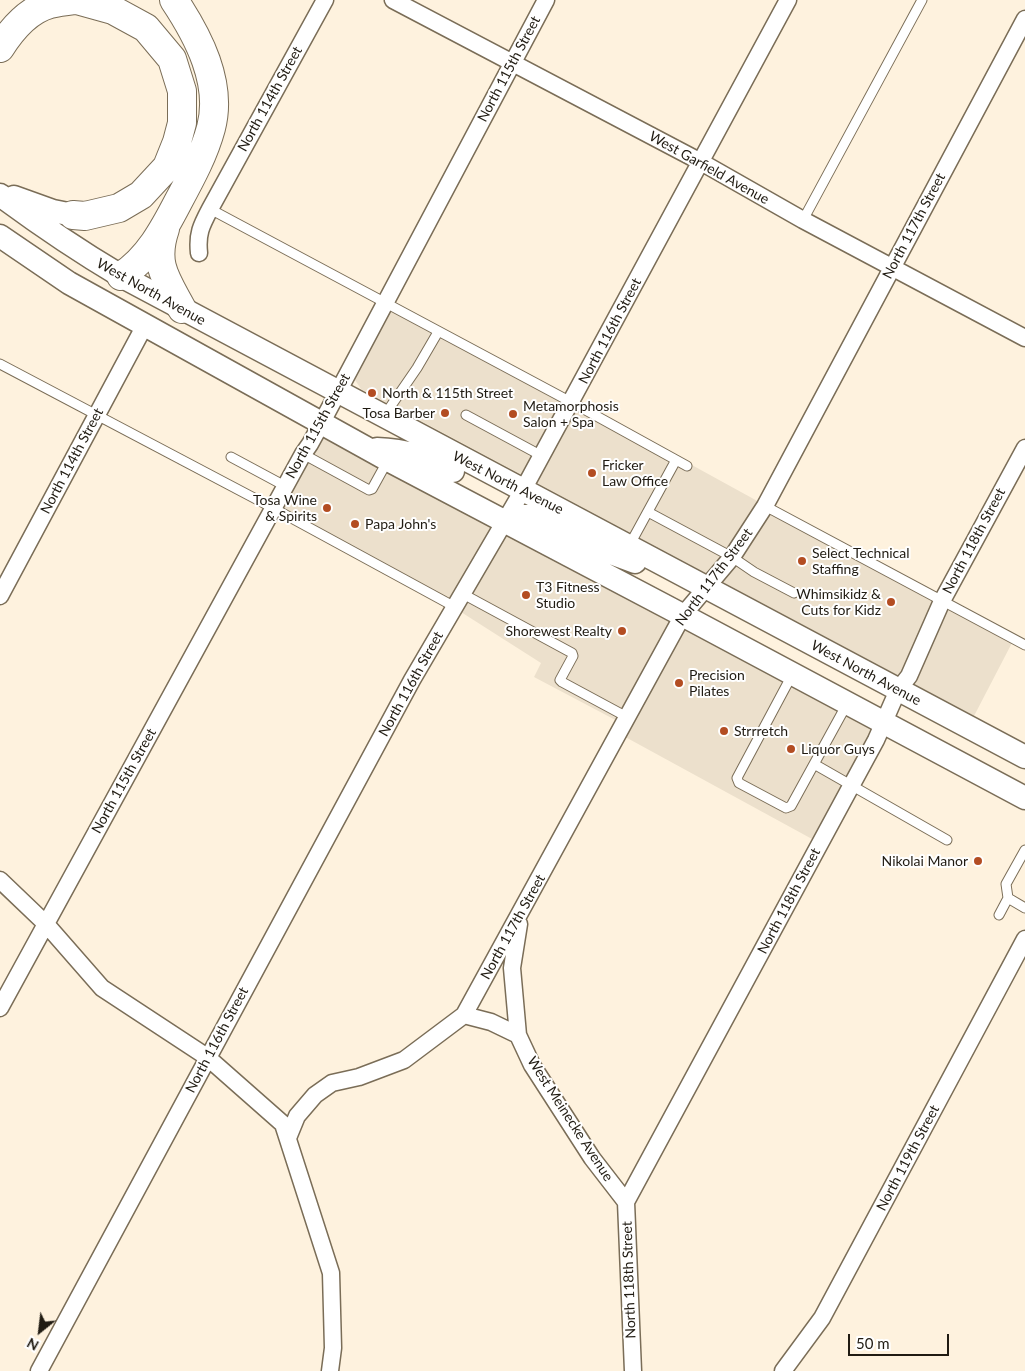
<!DOCTYPE html>
<style>
body{margin:0}
#map{position:relative;width:1025px;height:1371px;overflow:hidden;background:#fef2de;font-family:Lato,sans-serif}
canvas{display:block}
.north{position:absolute;left:15px;top:1306px;width:50px;height:50px;-webkit-text-stroke:4px #fff;paint-order:stroke;rotate:209deg;font-size:14px;font-weight:700;line-height:20px;text-align:center;color:#201b12}
.north::after{content:'';display:block;margin:auto;width:18px;height:22px;background:#201b12;clip-path:polygon(50% 0,100% 100%,50% 72%,0 100%)}
.scale{position:absolute;left:848px;top:1334px;width:101px;height:22px;box-sizing:border-box;border:2px solid #201b12;border-top:0;padding-left:6px;font-size:15px;line-height:18px;white-space:nowrap;color:#201b12;-webkit-text-stroke:4px #fff;paint-order:stroke}
</style>
<div id="map">
<canvas width="1025" height="1371"></canvas>
<div class="north">N</div>
<div class="scale">50 m</div>
</div>
<script>
const context = document.querySelector('canvas').getContext('2d');
context.lineJoin = 'round';
function fillPath(path, color) {
  context.fillStyle = color;
  context.fill(path, 'evenodd');
}
function stroke(path, color, width, dash) {
  context.strokeStyle = color;
  context.lineWidth = width;
  context.lineCap = dash ? 'butt' : 'round';
  context.setLineDash(dash || []);
  context.stroke(path);
}
function label(font, color, halo, rows, align = 'center') {
  context.font = font + ' Lato,sans-serif';
  context.lineWidth = 4;
  context.setLineDash([]);
  context.textBaseline = 'middle';
  context.strokeStyle = halo;
  context.fillStyle = color;
  for (const [text, x, y, turn = 0] of rows) {
    context.save();
    context.translate(x, y);
    context.rotate((+turn || 0) * Math.PI / 180);
    context.textAlign = isNaN(turn) ? turn : align;
    if (halo) context.strokeText(text, 0, 0);
    context.fillText(text, 0, 0);
    context.restore();
  }
}
const commercial = new Path2D(`
 M395 302 761 503 1014 639 974 716 361 389 355 380Z
 M321 424 847 703 872 730 812 839 618 733 623 724 534 677 541 663 439 598 273 508Z`);
const lane = new Path2D(`
 M210 209 571 402 687 466
 M803 220 922 0
 M0 364 273 508 455 607
 M466 415 542 456
 M384 416 417 368 438 332
 M303 454 369 490 372 489 388 460
 M231 457 285 486
 M765 506 1025 645
 M648 512 732 557 754 572 794 593
 M629 546 676 460
 M463 594 572 653 573 656 560 680 562 682 627 717
 M792 675 737 778 739 783 786 808 791 806 847 704
 M814 764 947 840
 M1025 850 1006 884 1008 898 1025 908
 M999 915 1008 898`);
const street = new Path2D(`
 M393 0 701 162 803 220 1025 338
 M199 253C197 234 201 226 210 209L325 0
 M0 596 145 325
 M0 880 46 924 102 988 207 1057 283 1124 331 1273 333 1348 330 1371
 M519 924 512 968 518 1035 532 1065 592 1158 626 1202
 M0 1008 303 454 310 444 321 424 546 0
 M464 1015 491 1022 518 1035
 M288 1138 297 1116 315 1095 332 1083 359 1077 404 1060 464 1015 683 615 732 557 765 506 1025 19
 M39 1371 412 680 523 490 788 0
 M633 1371 626 1202 876 740 898 690 909 676 942 601 1025 448
 M783 1371 822 1318 1025 939`);
const secondary = new Path2D(`
 M0 195C39 224 79 251 121 276L1025 757
 M14 197 53 211 73 215
 M0 236 69 283 388 460 671 609 1025 798
 M377 449C406 450 427 457 453 471
 M506 521 518 516H537L600 549 635 562`);
const highway = new Path2D(`
 M0 48C12 29 28 10 50 4 58 2 66 1 74 0
 M73 215 85 216 119 208 141 195 167 167 177 142 182 123V91L172 59 146 28 113 10 77 0
 M165 229C153 264 166 279 182 309
 M121 276C148 259 164 229 178 202 191 178 204 154 211 128 223 83 198 36 174 0`);
const markers = [
 [372,393,5,"#b34d22"],
 [445,413,5,"#b34d22"],
 [513,414,5,"#b34d22"],
 [592,473,5,"#b34d22"],
 [327,508,5,"#b34d22"],
 [355,524,5,"#b34d22"],
 [802,561,5,"#b34d22"],
 [526,595,5,"#b34d22"],
 [891,602,5,"#b34d22"],
 [622,631,5,"#b34d22"],
 [679,683,5,"#b34d22"],
 [724,731,5,"#b34d22"],
 [791,749,5,"#b34d22"],
 [978,861,5,"#b34d22"]
];
const streetNames = [
 ["North 115th Street",509,69,-62],
 ["North 114th Street",270,99,-61],
 ["West Garfield Avenue",709,168,29],
 ["North 117th Street",914,226,-62],
 ["West North Avenue",151,292,29],
 ["North 116th Street",610,331,-62],
 ["North 115th Street",318,426,-61],
 ["North 114th Street",72,461,-62],
 ["West North Avenue",508,483,27],
 ["North 118th Street",974,541,-62],
 ["North 117th Street",714,577,-53],
 ["West North Avenue",866,673,28],
 ["North 116th Street",411,684,-61],
 ["North 115th Street",124,781,-61],
 ["North 118th Street",789,901,-62],
 ["North 117th Street",513,927,-61],
 ["North 116th Street",217,1040,-62],
 ["West Meinecke Avenue",570,1119,57],
 ["North 119th Street",908,1158,-62],
 ["North 118th Street",629,1280,-92]
];
const poiNames = [
 ["North & 115th Street",382,393],
 ["Metamorphosis",523,406],
 ["Salon + Spa",523,422],
 ["Tosa Barber",435,413,"right"],
 ["Fricker",602,465],
 ["Law Office",602,481],
 ["Tosa Wine",317,500,"right"],
 ["& Spirits",317,516,"right"],
 ["Papa John's",365,524],
 ["Select Technical",812,553],
 ["Staffing",812,569],
 ["T3 Fitness",536,587],
 ["Studio",536,603],
 ["Whimsikidz &",881,594,"right"],
 ["Cuts for Kidz",881,610,"right"],
 ["Shorewest Realty",612,631,"right"],
 ["Precision",689,675],
 ["Pilates",689,691],
 ["Strrretch",734,731],
 ["Liquor Guys",801,749],
 ["Nikolai Manor",968,861,"right"]
];
fillPath(commercial, '#ece0cc');
stroke(lane, '#7a6d57', 11);
stroke(street, '#7a6d57', 19);
stroke(secondary, '#7a6d57', 25);
stroke(highway, '#7a6d57', 30);
stroke(lane, '#fff', 9);
stroke(street, '#fff', 16);
stroke(secondary, '#fff', 22);
stroke(highway, '#fff', 28);
for (const [x, y, r, color] of markers) {
  const dot = new Path2D();
  dot.arc(x, y, r, 0, 2 * Math.PI);
  context.fillStyle = color;
  context.fill(dot);
  stroke(dot, '#fff', 2);
}
label('14px', '#201b12', '#fff', streetNames);
label('14px', '#201b12', '#fff', poiNames, 'left');
</script>
